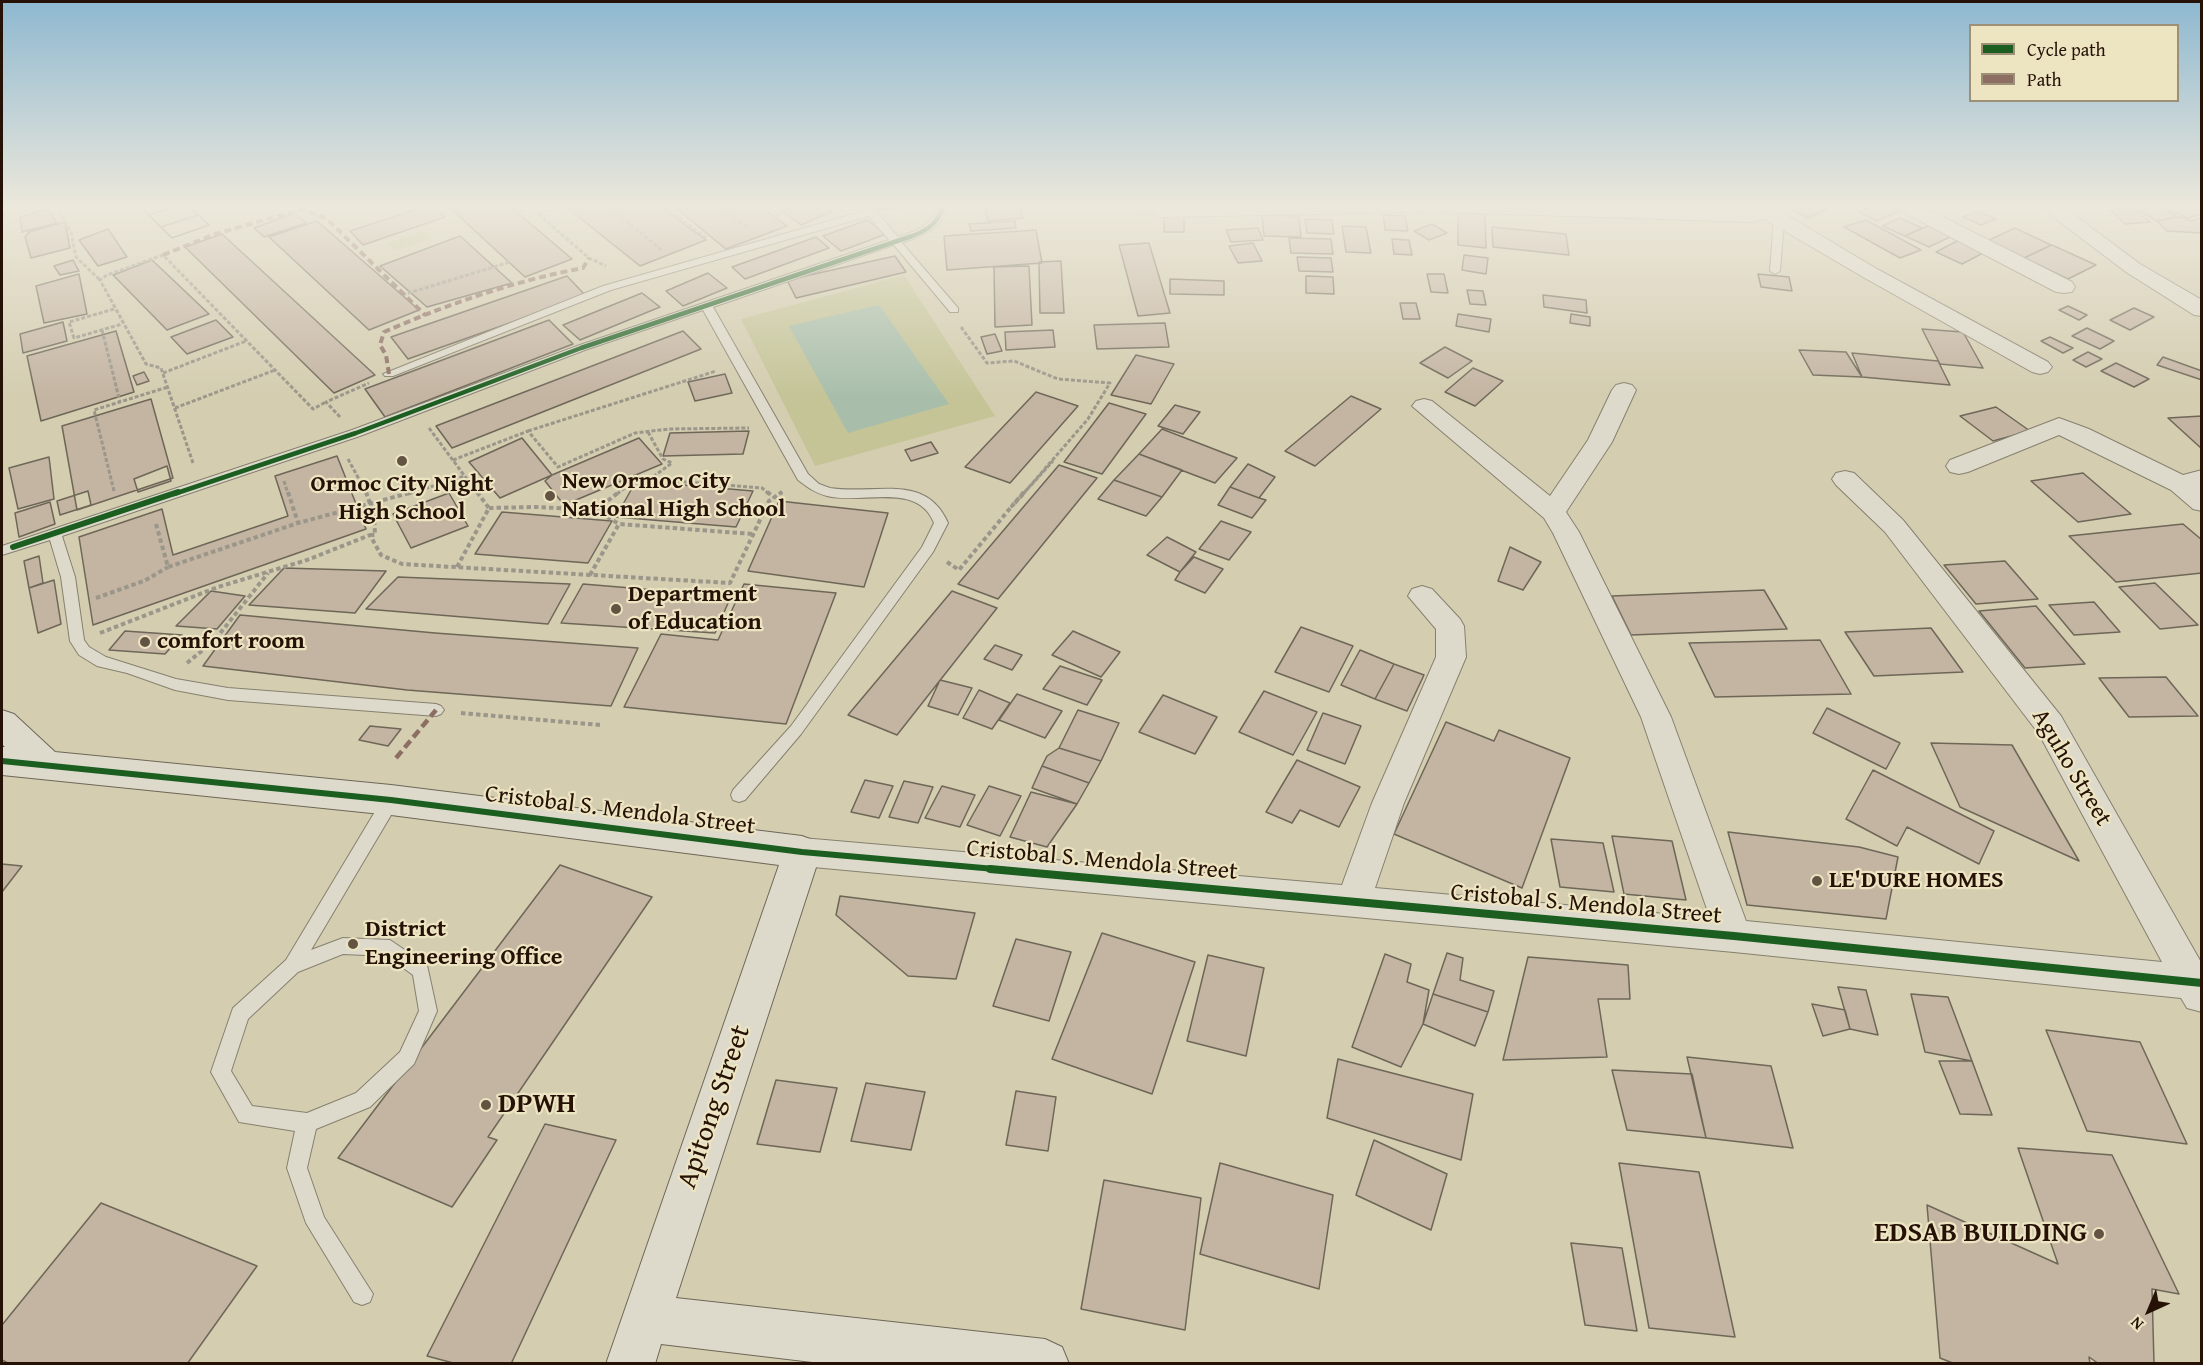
<!DOCTYPE html>
<style>
body{margin:0}
#map{position:relative;width:2203px;height:1365px;overflow:hidden;background:#d4cdb0;font-family:"Gentium Book Plus",serif}
canvas{display:block}
.frame{position:absolute;inset:0;border:3px solid #251106;pointer-events:none}
.legend{position:absolute;left:1969px;top:24px;width:210px;height:78px;box-sizing:border-box;background:#ede4c2;border:2px solid #9d9077;margin:0;padding:8px 10px;list-style:none;font-size:18px;color:#251106}
.legend li{display:flex;align-items:center;gap:12px;height:30px}
.legend b{width:30px;border:2px solid #9d9077}
.north{position:absolute;left:2119px;top:1281px;width:60px;height:60px;-webkit-text-stroke:4px #ede4c2;paint-order:stroke;rotate:224deg;font-size:16px;font-weight:700;line-height:24px;text-align:center;color:#251106}
.north::after{content:'';display:block;margin:auto;width:21px;height:27px;background:#251106;clip-path:polygon(50% 0,100% 100%,50% 72%,0 100%)}
</style>
<div id="map">
<canvas width="2203" height="1365"></canvas>
<div class="frame"></div>
<ul class="legend">
<li><b style="height:8px;background:#1b5e20"></b>Cycle path</li>
<li><b style="height:8px;background:#8d6e63"></b>Path</li>
</ul>
<div class="north">N</div>
</div>
<script>
const context = document.querySelector('canvas').getContext('2d');
context.lineJoin = 'round';
function fillPath(path, color) {
  context.fillStyle = color;
  context.fill(path, 'evenodd');
}
function stroke(path, color, width, dash) {
  context.strokeStyle = color;
  context.lineWidth = width;
  context.lineCap = dash ? 'butt' : 'round';
  context.setLineDash(dash || []);
  context.stroke(path);
}
function label(font, color, halo, rows, align = 'center') {
  context.font = font + ' "Gentium Book Plus",serif';
  context.lineWidth = 4.5;
  context.setLineDash([]);
  context.textBaseline = 'middle';
  context.strokeStyle = halo;
  context.fillStyle = color;
  for (const [text, x, y, turn = 0] of rows) {
    context.save();
    context.translate(x, y);
    context.rotate((+turn || 0) * Math.PI / 180);
    context.textAlign = isNaN(turn) ? turn : align;
    if (halo) context.strokeText(text, 0, 0);
    context.fillText(text, 0, 0);
    context.restore();
  }
}
const green = new Path2D(`
 M421 231 430 239 396 250 387 244Z
 M904 275 995 416 815 466 741 319Z`);
const water = new Path2D(`
 M879 305 949 404 848 433 789 326Z`);
const building = new Path2D(`
 M139 206H189L209 225 172 238Z
 M139 206H176L149 215Z
 M176 206H189L198 215 161 227 149 215Z
 M426 206H433L445 217 363 245 350 231Z
 M448 206H510L572 259 525 277Z
 M565 206H660L706 240 640 266Z
 M673 206H760L787 226 726 249Z
 M775 206H825L833 211 801 225Z
 M878 206H920L878 210Z
 M984 206H1020L1023 218 988 221Z
 M1785 206H1822L1828 209 1808 218Z
 M1871 206H1890L1900 211 1877 221 1858 212Z
 M2130 206H2157L2176 216 2157 221Z
 M2158 206H2202V214L2188 218Z
 M48 209 57 223 22 232 20 217Z
 M2132 209 2151 222 2125 224 2110 210Z
 M1978 211 1996 219 1981 225 1963 217Z
 M1458 212 1485 214 1486 248 1458 245Z
 M295 213 306 223 264 237 254 228Z
 M198 215 209 225 172 238 161 227Z
 M1262 215 1299 216 1301 237 1264 236Z
 M1383 215 1405 216 1408 231 1385 230Z
 M1164 216H1184V232H1164Z
 M2181 217 2191 221 2202 218V233L2167 231 2157 221Z
 M1900 218 1922 228 1905 236 1882 226Z
 M1305 219 1332 220 1334 234 1307 233Z
 M867 220 886 234 841 251 823 236Z
 M1866 220 1921 250 1900 258 1844 227Z
 M317 221 402 295 419 310 369 330 269 237Z
 M1015 221 1016 228 971 231 969 224Z
 M65 222 70 248 31 258 25 237 29 232Z
 M1432 224 1447 233 1429 240 1414 231Z
 M1342 226 1366 227 1371 253 1346 252Z
 M1928 226 1952 236 1929 247 1905 236Z
 M1492 227 1566 234 1569 255 1493 247Z
 M1258 228 1263 240 1231 242 1226 230Z
 M2015 228 2051 245 2024 258 1987 241Z
 M108 229 127 257 98 266 79 240Z
 M1036 230 1042 263 947 270 944 236Z
 M222 234 375 375 334 393 185 247Z
 M460 236 512 283 427 307 380 266Z
 M816 237 829 248 745 279 732 267Z
 M1289 238 1331 239 1333 254 1291 253Z
 M1392 239 1409 240 1412 255 1394 254Z
 M1959 240 1985 252 1962 264 1936 252Z
 M1149 243 1170 313 1138 316 1119 245Z
 M1253 243 1262 261 1238 263 1229 246Z
 M2052 245 2096 265 2068 279 2024 258Z
 M1464 255 1488 258 1486 274 1462 270Z
 M895 256 906 272 796 298 787 280Z
 M1297 257 1331 258 1333 272 1299 271Z
 M73 260 79 271 60 275 54 266Z
 M152 260 209 314 167 330 113 275Z
 M1061 261 1064 313H1040L1039 262Z
 M1029 266 1032 325 995 327 994 267Z
 M708 273 727 288 683 306 666 291Z
 M79 274 87 314 44 323 36 286Z
 M1427 274H1444L1448 293 1431 292Z
 M1758 274 1789 277 1792 291 1761 287Z
 M567 276 586 296 408 359 391 337Z
 M1306 276 1333 277 1334 294 1306 293Z
 M1170 279 1224 281V295L1170 294Z
 M1467 290 1483 291 1486 305 1470 304Z
 M642 293 660 307 580 340 563 325Z
 M1543 295 1586 300 1587 313 1544 307Z
 M1400 303H1416L1420 319H1403Z
 M2068 306 2087 315 2079 320 2059 310Z
 M2134 308 2154 317 2130 330 2110 320Z
 M1458 314 1491 319 1489 332 1456 326Z
 M1571 314 1590 317V326L1570 323Z
 M216 320 233 337 187 354 171 337Z
 M549 320 573 344 385 417 365 389Z
 M63 322 67 341 23 353 20 334Z
 M1165 323 1169 347 1097 349 1094 325Z
 M2087 328 2114 341 2100 349 2072 336Z
 M1922 329 1963 332 1983 368 1940 364Z
 M1053 330 1055 347 1006 350 1005 332Z
 M116 331 134 392 41 421 27 356Z
 M683 331 701 349 452 448 436 426Z
 M995 334 1002 351 987 354 981 337Z
 M2050 337 2073 348 2063 353 2041 341Z
 M1445 347 1472 361 1448 378 1420 363Z
 M1799 350 1846 352 1862 377 1813 375Z
 M2088 352 2102 359 2086 367 2073 360Z
 M1852 353 1938 361 1950 385 1862 377Z
 M1136 355 1174 364 1151 404 1111 395Z
 M2163 357 2202 371V380L2157 365Z
 M2116 363 2149 379 2134 387 2101 371Z
 M1473 368 1503 381 1475 406 1445 392Z
 M144 372 149 381 137 385 133 376Z
 M725 374 732 393 695 401 688 382Z
 M1036 392 1078 406 1010 483 965 467Z
 M1351 396 1381 409 1315 466 1285 451Z
 M151 399 173 478 77 510 62 426Z
 M1109 403 1146 414 1102 474 1064 462Z
 M1175 405 1200 412 1183 434 1158 426Z
 M1996 407 2030 431 1993 441 1960 416Z
 M2202 416V449L2168 418Z
 M1162 429 1237 458 1215 483 1139 454Z
 M749 431 743 454 663 456 670 433Z
 M522 438 552 475 500 498 469 462Z
 M639 438 662 464 564 505 545 481 552 475Z
 M931 442 938 453 911 461 905 450Z
 M1139 454 1182 470 1162 497 1114 480Z
 M337 456 366 529 93 625 79 537 162 509 173 555 288 516 275 476Z
 M49 457 54 499 18 509 9 468Z
 M1248 464 1275 477 1259 498 1230 487Z
 M1059 465 1097 478 998 599 958 584Z
 M167 466 171 481 138 492 134 479Z
 M2083 473 2131 514 2078 522 2031 481Z
 M1114 480 1162 497 1146 516 1098 499Z
 M636 481 753 491 736 527 616 517Z
 M1230 487 1259 498 1266 500 1252 518 1218 505Z
 M88 491 91 505 60 515 57 501Z
 M449 493 468 526 411 548 393 514Z
 M779 501 888 513 864 587 748 571Z
 M50 502 55 524 19 537 15 513Z
 M502 512 612 521 588 563 475 554Z
 M1221 521 1251 532 1229 560 1199 549Z
 M2183 524 2202 540V573L2116 582 2069 536Z
 M1167 537 1196 552 1180 572 1147 555Z
 M1510 547 1541 562 1523 590 1498 581Z
 M39 556 43 583 29 588 24 561Z
 M1194 557 1223 569 1205 593 1175 580 1180 572Z
 M2005 561 2038 599 1976 604 1944 565Z
 M284 568 386 571 355 613 249 605Z
 M398 577 570 584 548 624 366 609Z
 M54 580 61 624 38 633 29 588Z
 M2155 583 2198 625 2160 629 2119 587Z
 M583 584 655 590 732 594 715 633 561 623Z
 M744 584 836 593 786 724 624 707 661 634 718 640Z
 M1764 590 1787 629 1631 635 1612 596Z
 M211 591 245 596 217 629 176 626Z
 M952 591 997 608 897 735 848 715Z
 M2094 602 2120 632 2074 635 2049 605Z
 M2036 606 2085 664 2025 668 1979 611Z
 M240 615 435 633 638 648 611 706 407 690 203 666Z
 M1301 627 1353 646 1329 692 1275 672Z
 M1931 628 1963 672 1874 676 1845 632Z
 M125 631 182 635 165 654 109 650Z
 M1073 631 1120 652 1101 677 1052 655Z
 M1820 640 1851 694 1715 697 1689 643Z
 M995 645 1022 655 1012 670 984 659Z
 M1360 650 1394 664 1375 699 1341 685Z
 M1394 664 1424 675 1407 711 1375 699Z
 M1060 666 1102 680 1087 705 1043 689Z
 M2166 677 2198 716 2129 717 2099 678Z
 M940 680 972 688 958 715 928 706Z
 M979 690 1010 703 992 729 963 718Z
 M1264 691 1317 712 1293 755 1239 732Z
 M1017 694 1062 711 1045 738 999 720Z
 M1163 695 1217 717 1195 754 1139 732Z
 M1827 708 1900 743 1886 769 1813 733Z
 M1078 710 1119 723 1101 761 1059 748Z
 M1323 713 1361 726 1345 764 1307 750Z
 M1446 722 1494 741 1499 730 1570 758 1522 888 1394 834Z
 M370 726 401 729 388 746 359 740Z
 M1931 743 2012 745 2079 861 1960 807Z
 M1059 748 1101 761 1089 783 1042 766 1047 756Z
 M1297 760 1360 787 1339 827 1300 810 1292 823 1266 812Z
 M1042 766 1089 783 1077 804 1032 788Z
 M1873 770 1994 831 1979 864 1907 827 1897 846 1846 819Z
 M865 780 893 786 879 818 851 812Z
 M904 781 933 787 918 823 889 817Z
 M942 786 975 795 960 827 925 818Z
 M989 786 1021 796 1000 836 967 825Z
 M1031 792 1077 804 1047 847 1010 837Z
 M1728 832 1859 847 1898 857 1886 919 1747 905Z
 M1612 836 1672 841 1686 900 1624 894Z
 M1551 839 1603 843 1614 892 1560 887Z
 M2 864 22 866 2 892Z
 M560 865 652 897 488 1137 497 1140 452 1207 338 1158Z
 M840 896 975 913 956 979 908 976 836 915Z
 M1102 933 1195 962 1152 1094 1052 1059Z
 M1016 939 1071 952 1049 1021 993 1006Z
 M1447 953 1463 958 1460 980 1494 991 1488 1012 1433 994Z
 M1385 954 1411 964 1407 982 1429 990 1423 1024 1401 1067 1352 1047Z
 M1208 955 1264 968 1246 1056 1187 1041Z
 M1528 957 1628 965 1630 999H1598L1607 1057 1503 1060Z
 M1838 987 1866 990 1878 1035 1850 1029Z
 M1433 994 1488 1012 1475 1046 1423 1024Z
 M1911 994 1948 997 1972 1061 1925 1052Z
 M1812 1004 1845 1010 1850 1029 1823 1036Z
 M2046 1030 2140 1042 2187 1144 2087 1131Z
 M1687 1057 1771 1066 1793 1148 1706 1138Z
 M1338 1059 1473 1094 1461 1160 1327 1118Z
 M1939 1061H1972L1992 1115 1960 1114Z
 M1612 1070 1692 1074 1706 1138 1627 1130Z
 M776 1080 837 1088 820 1152 757 1144Z
 M866 1083 925 1092 911 1150 851 1141Z
 M1016 1091 1056 1097 1048 1151 1006 1145Z
 M545 1124 616 1140 511 1364H457L427 1356Z
 M1374 1140 1447 1174 1431 1230 1356 1195Z
 M2018 1148 2112 1155 2179 1294 2152 1289 2154 1364H2099L2089 1357 2090 1364H1955L1940 1358 1927 1205 2058 1264Z
 M1220 1163 1333 1195 1319 1289 1200 1254Z
 M1619 1163 1699 1172 1735 1337 1649 1328Z
 M1104 1180 1201 1198 1185 1330 1081 1309Z
 M101 1203 257 1266 187 1364H10L2 1360V1325Z
 M1571 1243 1622 1248 1637 1331 1585 1325Z`);
const pathFar1 = new Path2D(`
 M560 206 538 214 589 258 606 266
 M607 206 663 251
 M665 206 706 238
 M719 206 748 227
 M767 206 780 216
 M59 211 71 232 76 257 100 280
 M2 215 14 206
 M402 295 510 262
 M114 309 69 322 74 338 122 324
 M961 327 987 363 1014 361 1058 379 1110 383 1088 419 1023 494
 M102 330 120 402
 M163 373 246 341
 M175 408 275 370
 M340 417 326 402 369 383
 M429 428 478 494
 M528 431 716 371
 M648 432 663 459 672 463 650 479
 M348 459 367 494
 M453 460 528 431 558 467 635 433 669 429 749 428
 M193 463 161 368 146 364 100 280 107 275 163 255 313 409 326 402
 M284 481 288 494
 M114 491 94 410 168 387
 M408 494 465 476
 M617 494 637 478 762 488 769 494
 M779 494 783 491
 M1023 494 1053 461`);
const path = new Path2D(`
 M288 492 298 523
 M366 492 374 515 375 535H370
 M767 492 774 497
 M1024 492 1012 506 1025 492
 M489 508 536 507 596 510 619 524
 M596 510 619 492
 M156 524 168 567 298 523 413 492
 M947 562 959 570 1012 506
 M457 567 489 508 477 492
 M590 575 619 524 753 534
 M96 598 144 581 168 567
 M100 633 218 587 307 560 370 535 381 555 402 564 730 583 769 501 782 492
 M187 663 214 641 268 573
 M461 713 600 725`);
const lane = new Path2D(`
 M938 206H948C941 230 923 235 902 243L958 308V312H950L894 245 713 307 808 474 819 484 830 488C875 495 926 472 948 523L933 552 801 734 745 800 739 802 733 800 731 795 733 790 791 726 922 547 934 523C917 481 863 505 827 496 815 493 807 487 798 480L703 310 585 350 360 436 62 536 75 577 84 640 89 647 106 657 176 679 228 688 436 704 441 706 444 710 441 714 436 716 228 700 175 690 127 673 97 666 79 655 70 641 61 577 50 540 2 555V546L352 430 577 346 889 240 869 216 611 290 393 376H385L383 374 603 286 871 209 875 210 898 237C916 231 932 226 938 206Z
 M1779 216 1784 219 1780 271 1775 274 1770 271 1774 219Z
 M391 793 397 795 399 800 397 805 311 950 343 938 390 940 427 965 437 1011 414 1064 370 1107 316 1129 307 1168 324 1217 373 1294 370 1302 362 1305 354 1302 306 1223 287 1168 295 1131 239 1122 211 1072 233 1008 286 960 385 795ZM343 954 387 956 413 975 419 1011 400 1052 356 1093 307 1113 252 1106 231 1071 248 1019 298 972Z`);
const street = new Path2D(`
 M1134 206H1428L1425 210 1418 212 1161 217 1137 210Z
 M1436 206H1631L1751 210 1760 206H1780L1778 210 1877 269 2048 362 2052 367 2048 372 2040 374 2032 372 1863 277 1764 219 1751 222 1446 212 1439 210Z
 M1896 206H1921L2072 282 2075 287 2072 292 2064 293 2056 292 1899 210Z
 M2039 206H2062L2140 264 2202 300V316L2194 315 2126 272Z
 M1624 383 1632 385 1636 390 1612 442 1566 512 1579 532 1671 717 1746 921 2162 962 2039 734 1885 532 1836 485 1832 479 1836 473 1845 471 1854 473 1903 520 2061 716 2202 964V1012L2187 1008 2181 998 1734 952 802 866 790 862 785 852 790 842 802 838 1342 885 1372 803 1436 657V629L1408 596 1412 589 1422 586 1432 589 1460 619 1464 626 1466 657 1404 803 1375 888 1710 918 1641 717 1553 533 1544 518 1412 406 1416 401 1424 399 1432 401 1550 496 1588 440 1612 390 1616 385Z
 M2059 418 2089 429 2183 475 2202 470V486L2200 487 2202 489V511L2193 509 2171 490 2059 435 1968 472 1959 474 1950 472 1946 466 1950 460Z`);
const secondary = new Path2D(`
 M2 710 14 714 55 752 391 785 802 836 815 841 821 852 676 1298 1045 1339 1062 1347 1069 1364H829L661 1344 655 1364H606L779 865 391 815 2 775V747H5L2 744Z`);
const quietFar1 = new Path2D(`
 M163 255 215 234 303 209 327 219 425 315
 M389 374 386 355 380 345 384 332C448 304 514 281 583 268L589 258`);
const quiet = new Path2D(`
 M396 758 436 710`);
const cyclewayFar2 = new Path2D(`
 M174 494 356 433 581 348 912 236C928 230 938 223 943 206`);
const cyclewayFar1 = new Path2D(`
 M13 547 178 492
 M2 761 391 800 802 852 1006 870`);
const cycleway = new Path2D(`
 M990 869 1734 936 2202 983`);
const markers = [
 [402,461,6,"#625342"],
 [550,496,6,"#625342"],
 [616,609,6,"#625342"],
 [145,642,6,"#625342"],
 [1817,881,6,"#625342"],
 [353,944,6,"#625342"],
 [486,1105,6,"#625342"],
 [2099,1234,6,"#625342"]
];
const poiNames = [
 ["New Ormoc City",562,482],
 ["National High School",562,510],
 ["Ormoc City Night",402,485,"center"],
 ["High School",402,513,"center"],
 ["Department",628,595],
 ["of Education",628,623],
 ["comfort room",157,642],
 ["LE'DURE HOMES",1829,881],
 ["District",365,930],
 ["Engineering Office",365,958]
];
const streetNames = [
 ["Aguho Street",2071,768,59],
 ["Cristobal S. Mendola Street",620,811,7],
 ["Cristobal S. Mendola Street",1102,861,5],
 ["Cristobal S. Mendola Street",1586,905,5]
];
const nearPoinames = [
 ["DPWH",498,1105],
 ["EDSAB BUILDING",2087,1234,"right"]
];
const nearStreetnames = [
 ["Apitong Street",715,1107,-71]
];
fillPath(green, '#c4c497');
fillPath(water, '#a8beab');
fillPath(building, '#c4b4a2');
stroke(building, '#6e6758', 1.5);
stroke(lane, '#86806f', 2);
stroke(street, '#86806f', 2);
stroke(secondary, '#6e6758', 2);
stroke(pathFar1, '#9b968a', 3, [4, 2]);
stroke(path, '#9b968a', 4, [4.5, 3]);
fillPath(lane, '#dddacb');
fillPath(street, '#dddacb');
fillPath(secondary, '#dddacb');
stroke(quietFar1, '#8d6e63', 4, [7, 4]);
stroke(quiet, '#8d6e63', 4.5, [9, 4.5]);
stroke(cyclewayFar2, '#1b5e20', 4.5);
stroke(cyclewayFar1, '#1b5e20', 6);
stroke(cycleway, '#1b5e20', 8);
const sky = context.createLinearGradient(0, 0, 0, 397);
sky.addColorStop(0, '#8eb8d0');
sky.addColorStop(0.52, '#ece8db');
sky.addColorStop(1, '#ece8db00');
context.fillStyle = sky;
context.fillRect(0, 0, 2203, 397);
for (const [x, y, r, color] of markers) {
  const dot = new Path2D();
  dot.arc(x, y, r, 0, 2 * Math.PI);
  context.fillStyle = color;
  context.fill(dot);
  stroke(dot, '#ede4c2', 2);
}
label('bold 24px', '#251106', '#ede4c2', poiNames, 'left');
label('24px', '#251106', '#ede4c2', streetNames);
label('bold 28px', '#251106', '#ede4c2', nearPoinames, 'left');
label('28px', '#251106', '#ede4c2', nearStreetnames);
</script>
